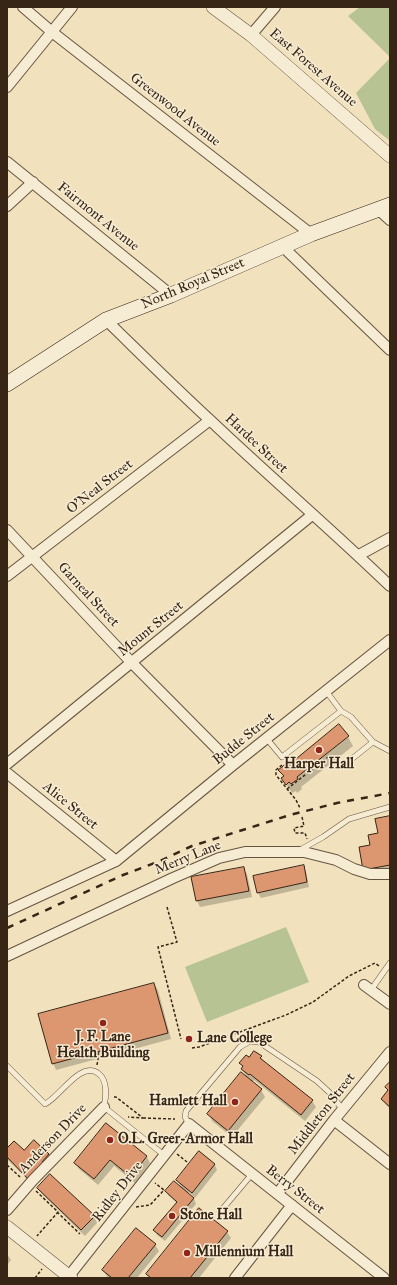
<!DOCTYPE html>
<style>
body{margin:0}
#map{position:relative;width:397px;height:1285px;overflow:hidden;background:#f1e1bd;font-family:"IM FELL Great Primer",serif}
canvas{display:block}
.frame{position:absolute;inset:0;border:8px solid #372516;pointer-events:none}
</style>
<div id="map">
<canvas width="397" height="1285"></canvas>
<div class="frame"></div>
</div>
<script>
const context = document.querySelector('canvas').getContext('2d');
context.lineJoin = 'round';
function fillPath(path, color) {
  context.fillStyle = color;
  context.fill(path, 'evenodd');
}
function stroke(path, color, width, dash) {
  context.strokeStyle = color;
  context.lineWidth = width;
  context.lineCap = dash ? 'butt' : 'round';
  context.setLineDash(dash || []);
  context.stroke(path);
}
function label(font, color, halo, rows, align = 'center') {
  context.font = font + ' "IM FELL Great Primer",serif';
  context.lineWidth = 3;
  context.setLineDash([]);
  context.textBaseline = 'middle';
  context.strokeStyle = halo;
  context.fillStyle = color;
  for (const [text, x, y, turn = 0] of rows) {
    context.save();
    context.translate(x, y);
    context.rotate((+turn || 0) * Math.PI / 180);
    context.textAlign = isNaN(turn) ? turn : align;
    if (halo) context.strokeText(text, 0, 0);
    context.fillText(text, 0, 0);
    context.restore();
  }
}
const green = new Path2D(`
 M360 7H390V57L348 16Z
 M390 58V141L375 129 356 93Z
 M286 927 309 982 207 1022 185 967Z`);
const shadow = new Path2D(`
 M348 737 353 746 301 787 302 789 297 793 296 791 292 793 283 779 284 777 280 770Z
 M390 817V872L368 876 372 845Z
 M303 866 306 871 309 887 261 898 258 893Z
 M243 868 247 874 252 897 200 907 197 901 192 878Z
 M154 984 158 990 171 1039 56 1070 53 1063Z
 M261 1057 264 1063 312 1101 316 1107 305 1121 254 1080 252 1082 261 1090 265 1097 232 1137 212 1121 209 1114 248 1079 242 1069 243 1068 241 1063 249 1059Z
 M390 1083V1109L386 1105 382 1099 389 1091 386 1087Z
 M106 1124 147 1157 150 1163 135 1183 114 1166 98 1185 79 1169 75 1163Z
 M34 1141 49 1155 51 1159 32 1184 7 1159V1150L24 1152Z
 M199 1152 215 1165 217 1170 195 1198 189 1192 187 1194 194 1199 196 1204 165 1241 157 1235 155 1230 177 1203 169 1196 166 1192 182 1188 177 1180Z
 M38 1188 94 1216 97 1223 85 1236 42 1194Z
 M227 1232 231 1238 199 1278H149L147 1274Z
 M155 1245 159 1251 137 1278H108L103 1270Z
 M7 1254 11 1260 7 1265Z`);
const building = new Path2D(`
 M339 724 349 736 297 777 298 779 291 784 289 782 286 785 281 778 284 776 278 770 287 763 288 765Z
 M390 816V865L363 870 359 847 370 845 368 835 378 833 375 819Z
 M304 865 307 882 257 893 253 876Z
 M244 867 249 891 196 901 191 877Z
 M154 983 168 1033 52 1064 38 1014Z
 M254 1051 262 1056 260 1058 313 1100 301 1115 250 1074 249 1075 241 1069 243 1066 239 1063 246 1055 249 1057Z
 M241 1072 262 1089 228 1131 207 1114Z
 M390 1082V1107L381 1099 388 1090 385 1087Z
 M106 1123 147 1156 131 1177 110 1160 94 1179 74 1163Z
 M34 1140 49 1154 42 1162 44 1163 29 1180 7 1157V1148L14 1141 24 1150Z
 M199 1151 215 1164 192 1193 176 1180Z
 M50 1174 95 1216 81 1230 37 1188Z
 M174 1181 194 1198 162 1237 153 1230 177 1202 165 1191Z
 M199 1208 228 1231 190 1278H151L146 1274Z
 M136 1228 156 1244 128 1278H112L102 1270Z`);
const path = new Path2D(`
 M282 765 276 770V775L296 800 300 808
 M287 789 328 757
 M302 817 304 826 294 828 295 833H305L307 839
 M167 907 177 942 158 947 181 1039
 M192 1048 199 1047 286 1015 313 1002 349 976 375 963 379 966
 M97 1065 98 1059V1052
 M114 1097H116L143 1118 128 1117
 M143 1118 175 1119
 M177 1154 187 1162
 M7 1165 20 1177
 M36 1191 58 1212 37 1236
 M136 1207 150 1205 164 1190 155 1183
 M57 1212 80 1234
 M35 1278 42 1269`);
const service = new Path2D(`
 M341 711 351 717 373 742 348 762
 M267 739 282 757 341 711 326 691
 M373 742 390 751
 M300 850 323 837 349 819 390 807
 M371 990 390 963
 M7 1066 45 1104C60 1097 81 1059 99 1074 108 1081 106 1098 104 1107L164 1155
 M189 1124 185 1117 186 1111 240 1047 250 1041 259 1042 317 1081 330 1093 343 1110
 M220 1212 252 1174`);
const minor = new Path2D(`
 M23 7 52 32 311 234
 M251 35 275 7
 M7 87 72 7
 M7 162 171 295
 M7 206 33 182
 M379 210 390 220
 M282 246 390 350
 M106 320C141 354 175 388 211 421 270 477 332 530 390 586
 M7 530 132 663 233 765
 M359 555 390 538
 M7 576 210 420
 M7 764 312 515
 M7 773 116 861
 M7 911 116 861 233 765 390 640
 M7 956 173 878 219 858 245 852H304L336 860 354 869 370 874H390
 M364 985 390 1004
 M334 1120 390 1164
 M278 1193 334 1120 390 1052
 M7 1210 33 1180 104 1107
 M69 1276 189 1124 384 1278
 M235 1278 292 1205`);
const tertiary = new Path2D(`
 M213 7 251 35 390 156
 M7 1227 71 1278`);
const secondary = new Path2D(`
 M7 384 106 320 171 295 311 234 390 205`);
const rail = new Path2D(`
 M7 928 123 875 160 861 192 846 290 815 337 803 390 793`);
const markers = [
 [319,750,4,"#8f2418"],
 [103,1023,4,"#8f2418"],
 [189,1039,4,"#8f2418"],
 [235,1102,4,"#8f2418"],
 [110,1140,4,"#8f2418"],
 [172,1216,4,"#8f2418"],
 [187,1253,4,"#8f2418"]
];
const streetNames = [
 ["East Forest Avenue",313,68,41],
 ["Greenwood Avenue",175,110,38],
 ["Fairmont Avenue",98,217,39],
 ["North Royal Street",193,284,-23],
 ["Hardee Street",256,444,43],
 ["O'Neal Street",100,487,-38],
 ["Garneal Street",88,595,47],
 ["Mount Street",151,629,-39],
 ["Budde Street",244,739,-39],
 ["Alice Street",70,806,39],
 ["Merry Lane",188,858,-22],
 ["Middleton Street",322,1114,-52],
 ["Anderson Drive",53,1139,-46],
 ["Berry Street",295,1190,38],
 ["Ridley Drive",118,1192,-52]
];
const poiNames = [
 ["Harper Hall",319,765,"center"],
 ["J. F. Lane",103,1038,"center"],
 ["Health Building",103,1054,"center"],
 ["Lane College",197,1039],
 ["Hamlett Hall",227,1102,"right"],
 ["O.L. Greer-Armor Hall",118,1140],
 ["Stone Hall",180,1216],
 ["Millennium Hall",195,1253]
];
fillPath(green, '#b8c393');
fillPath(shadow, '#0003');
fillPath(building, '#dc9670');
stroke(building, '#372516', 1);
stroke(service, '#665440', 6);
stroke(minor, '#665440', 12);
stroke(tertiary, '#665440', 14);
stroke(secondary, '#372516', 16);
stroke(path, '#372516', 1.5, [3, 2]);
stroke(service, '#f6ecd4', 5);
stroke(minor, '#f6ecd4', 10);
stroke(tertiary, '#f6ecd4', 13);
stroke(secondary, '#f6ecd4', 15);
stroke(rail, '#372516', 2.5, [7, 7]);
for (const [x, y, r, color] of markers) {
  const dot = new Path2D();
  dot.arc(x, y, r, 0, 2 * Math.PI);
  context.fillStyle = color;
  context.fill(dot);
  stroke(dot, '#f6ecd4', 1.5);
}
label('14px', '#372516', '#f6ecd4', streetNames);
label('bold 14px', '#372516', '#f6ecd4', poiNames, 'left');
</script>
